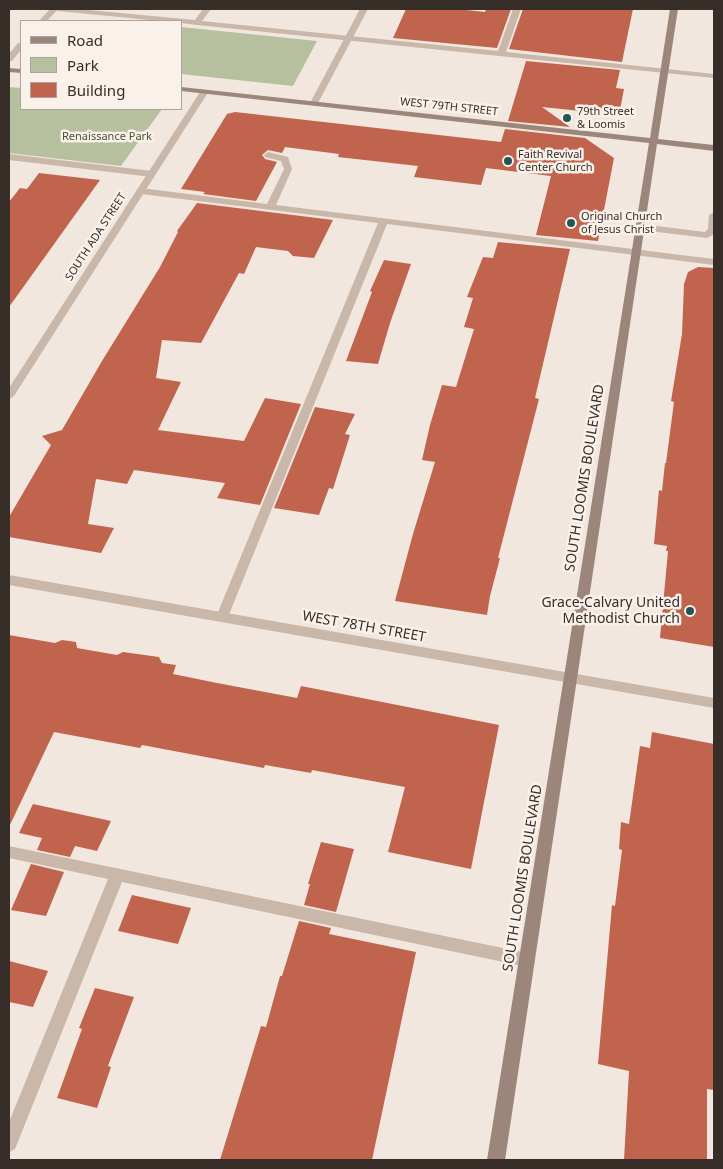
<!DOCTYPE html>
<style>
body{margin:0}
#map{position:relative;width:723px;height:1169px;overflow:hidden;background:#f1e7de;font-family:"Noto Sans",sans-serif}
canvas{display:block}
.frame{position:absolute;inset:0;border:10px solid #372d29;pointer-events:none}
.legend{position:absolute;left:20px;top:20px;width:162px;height:90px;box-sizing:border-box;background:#f9f1ea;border:1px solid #aba39d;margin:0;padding:6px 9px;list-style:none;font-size:15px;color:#372d29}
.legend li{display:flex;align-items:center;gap:10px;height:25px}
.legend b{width:25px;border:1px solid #aba39d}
</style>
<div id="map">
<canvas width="723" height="1169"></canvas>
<div class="frame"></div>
<ul class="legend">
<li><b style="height:6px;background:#9c867b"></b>Road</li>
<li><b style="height:14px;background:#b6c09e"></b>Park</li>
<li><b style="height:14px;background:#c0644d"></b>Building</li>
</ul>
</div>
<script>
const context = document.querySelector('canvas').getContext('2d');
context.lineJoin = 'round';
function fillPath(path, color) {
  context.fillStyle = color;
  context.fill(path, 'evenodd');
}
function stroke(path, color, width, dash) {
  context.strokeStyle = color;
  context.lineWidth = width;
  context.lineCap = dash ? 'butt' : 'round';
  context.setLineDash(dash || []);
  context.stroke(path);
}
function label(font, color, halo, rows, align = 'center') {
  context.font = font + ' "Noto Sans",sans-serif';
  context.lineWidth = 5;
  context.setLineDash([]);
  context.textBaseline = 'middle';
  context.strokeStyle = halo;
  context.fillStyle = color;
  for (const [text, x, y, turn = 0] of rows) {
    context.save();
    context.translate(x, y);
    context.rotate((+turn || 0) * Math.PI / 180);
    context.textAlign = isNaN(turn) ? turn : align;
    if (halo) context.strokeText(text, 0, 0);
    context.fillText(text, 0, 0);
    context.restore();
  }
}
const green = new Path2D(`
 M181 27 317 41 293 86 181 74Z
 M9 87 21 88V109H162L121 166 9 153Z`);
const building = new Path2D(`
 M406 9H457L485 12 486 9H511L497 48 393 38Z
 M523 9H633L622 62 509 49Z
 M526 61 620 70 616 88 624 89 619 115 542 107 570 127 508 121Z
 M235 112 501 142 505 129 585 138 614 158 598 241 536 235 551 176 486 168 481 185 414 177 418 166 338 157 339 154 285 147 282 153 268 150 262 155 265 159 277 162 256 201 203 194 205 192 181 189 227 114Z
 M39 173 100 180 9 307V202L20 188 27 189Z
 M197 203 333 220 314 258 293 256 288 251 256 247 244 274 239 273 201 343 162 340 156 378 181 382 158 430 244 441 265 398 301 404 260 505 217 498 225 483 134 470 127 484 96 479 88 524 114 528 101 553 9 537V517L51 445 42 436 62 430 102 361 160 267 178 232 177 231Z
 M498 242 570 249 535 398 539 399 498 558H500L490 596 487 615 395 601 413 534 435 462 422 460 430 425 442 385 456 387 474 329 464 327 473 298 467 297 483 257 493 258Z
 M384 260 411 264 390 323 378 364 346 361 372 292 370 291Z
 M698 267 714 268V647L660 638 668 551H666L667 546 654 544 659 490 662 491 665 463H666L674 402 671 401 682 334 684 284 688 272Z
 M315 407 355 414 345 434 350 435 333 489 329 488 319 515 274 508Z
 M9 635 55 643 62 640 76 642 77 648 117 655 123 652 159 657 162 663 176 665 173 674 217 683 297 698 301 686 499 725 471 869 388 852 405 787 312 770 311 773 265 765 264 768 142 745 140 748 54 732 9 827Z
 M652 732 714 744V1090L707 1089V1160H624L629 1071 598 1064 612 905 615 906 622 850 619 849 621 822 629 824 640 746 650 748Z
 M33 804 111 821 97 851 75 846 70 857 37 850 42 838 19 833Z
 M321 842 354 849 336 912 304 905 310 884H308Z
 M31 864 64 872 46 916 11 910Z
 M132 895 191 908 178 944 118 931Z
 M299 921 331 928 329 934 416 952 372 1160H220L261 1026 266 1027 280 976H282Z
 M9 961 48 971 33 1007 9 1002Z
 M95 988 134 997 108 1066 111 1067 97 1108 57 1098 82 1029 79 1028Z`);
const lane = new Path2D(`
 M54 9H78L195 20 203 9H211L202 21 498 51 513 9H521L506 52 714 74V78L197 25 181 23V21H160L58 11Z
 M268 152 288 157 292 169 276 205 714 259V265L387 224 228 617 227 620H217L216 617 378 223 141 194 136 191 141 188 267 204 284 169 281 161 265 157 264 155Z
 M9 154 152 171 156 174 152 177 9 160Z
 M714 212V234L707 238 641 230 636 227 641 224 705 232 708 229 709 215Z
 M9 846 527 953 533 955 535 960 533 965 527 967 122 882 15 1149 9 1152V1122L108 879 9 858Z`);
const street = new Path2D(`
 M50 9H58L47 21H39Z
 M360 9H368L318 103 311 105 310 103Z
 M18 43H21V50L12 61H9V54Z
 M202 89 209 91 14 396 9 399V388Z
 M9 575 714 698V708L9 585Z`);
const secondary = new Path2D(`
 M670 9H678L658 139 714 145V151L657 144 505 1160H487L649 143 181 91V87L650 138Z
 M9 68 21 69V73L9 72Z`);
const markers = [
 [567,118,5,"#215556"],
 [508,161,5,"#215556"],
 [571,223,5,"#215556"],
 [690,611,5,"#215556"]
];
const farStreetnames = [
 ["WEST 79TH STREET",449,107,6],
 ["SOUTH ADA STREET",96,237,-57]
];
const farPoinames = [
 ["79th Street",577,112],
 ["& Loomis",577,125],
 ["Faith Revival",518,155],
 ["Center Church",518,168],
 ["Original Church",581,217],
 ["of Jesus Christ",581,230]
];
const farParknames = [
 ["Renaissance Park",107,137]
];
const streetNames = [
 ["SOUTH LOOMIS BOULEVARD",585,478,-81],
 ["WEST 78TH STREET",364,627,10],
 ["SOUTH LOOMIS BOULEVARD",523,878,-81]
];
const poiNames = [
 ["Grace-Calvary United",680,603],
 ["Methodist Church",680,619]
];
fillPath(green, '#b6c09e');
fillPath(building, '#c0644d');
fillPath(lane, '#c9b7aa');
fillPath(street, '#c9b7aa');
fillPath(secondary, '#9c867b');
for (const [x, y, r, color] of markers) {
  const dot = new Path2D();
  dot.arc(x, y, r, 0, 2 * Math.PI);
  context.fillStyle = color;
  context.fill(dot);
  stroke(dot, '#f9f1ea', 2);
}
label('11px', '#372d29', '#f9f1ea', farStreetnames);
label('11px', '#372d29', '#f9f1ea', farPoinames, 'left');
label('11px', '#48542e', '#f9f1ea', farParknames);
label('14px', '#372d29', '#f9f1ea', streetNames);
label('14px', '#372d29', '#f9f1ea', poiNames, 'right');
</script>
